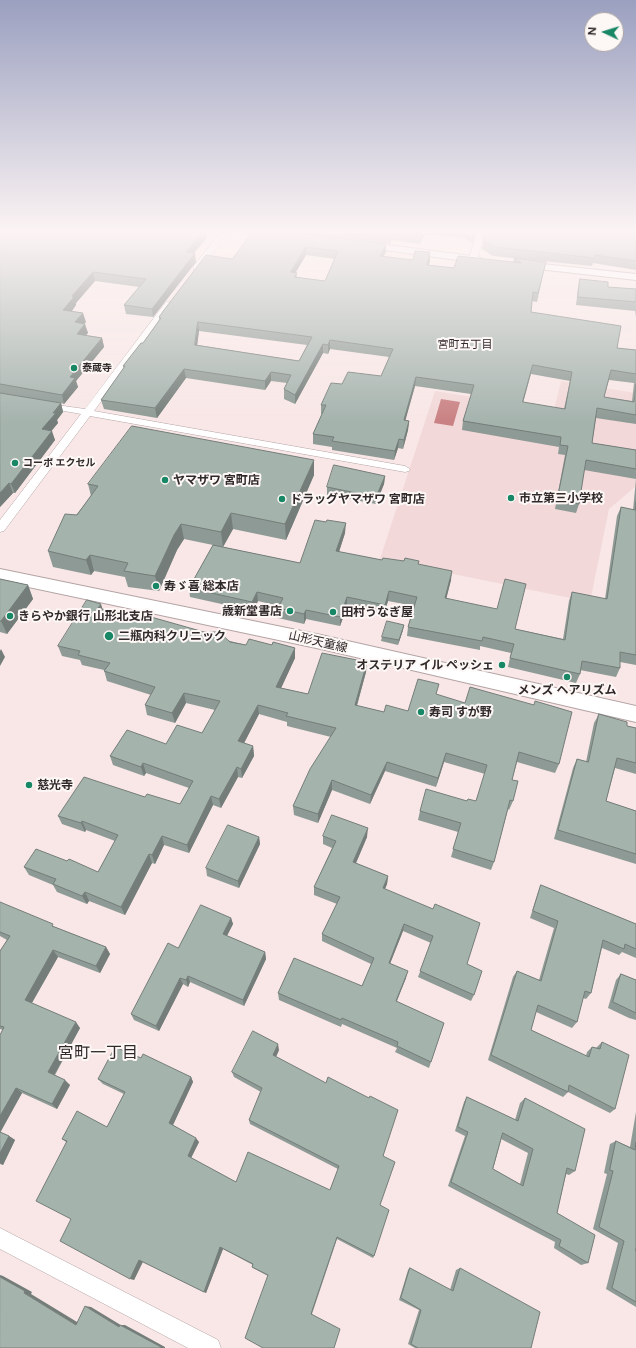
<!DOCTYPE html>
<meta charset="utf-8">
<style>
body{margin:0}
#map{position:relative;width:636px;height:1348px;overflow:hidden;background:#f8e7e6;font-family:Figtree,sans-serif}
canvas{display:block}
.north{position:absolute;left:584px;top:12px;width:40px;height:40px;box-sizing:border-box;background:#fdf7f6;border:1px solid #aba5a4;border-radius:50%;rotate:274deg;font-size:11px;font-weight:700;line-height:16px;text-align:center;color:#302929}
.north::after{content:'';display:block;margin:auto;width:14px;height:18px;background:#188765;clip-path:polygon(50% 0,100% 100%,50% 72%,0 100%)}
</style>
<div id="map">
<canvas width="636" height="1348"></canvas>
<div class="north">N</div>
</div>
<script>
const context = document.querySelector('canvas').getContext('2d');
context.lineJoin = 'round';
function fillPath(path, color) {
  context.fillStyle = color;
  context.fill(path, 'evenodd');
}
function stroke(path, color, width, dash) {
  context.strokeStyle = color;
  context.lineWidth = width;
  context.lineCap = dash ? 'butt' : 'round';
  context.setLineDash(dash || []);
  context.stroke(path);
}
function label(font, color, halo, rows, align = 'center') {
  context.font = font + ' Figtree,"Noto Sans JP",sans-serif';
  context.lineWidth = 4;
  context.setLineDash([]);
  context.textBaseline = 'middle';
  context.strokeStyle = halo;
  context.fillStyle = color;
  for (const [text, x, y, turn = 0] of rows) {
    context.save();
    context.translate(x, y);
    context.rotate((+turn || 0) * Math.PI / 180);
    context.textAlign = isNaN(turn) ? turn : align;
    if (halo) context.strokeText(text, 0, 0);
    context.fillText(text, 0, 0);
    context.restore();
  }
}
const built = new Path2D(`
 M561 381 636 393V486L609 509 590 602 380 559 435 391 554 410Z`);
const water = new Path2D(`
 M441 399 460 402 453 426 434 423Z`);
const minor = new Path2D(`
 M220 233H228L200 270H194V266Z
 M477 233H485L477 259 473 261 469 259Z
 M166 302H169L173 304 94 411 405 466 410 469 409 471 405 472 90 416 4 531 0 532V520L81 414 42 407V403L85 409Z
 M0 1228 218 1340 221 1348H188L0 1249Z`);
const tertiary = new Path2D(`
 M365 242 479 257 484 260 479 263 362 247V243Z
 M524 262 636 274V280L521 267 519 265Z`);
const primary = new Path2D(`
 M0 569 321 635 636 706V722L321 649 0 581Z`);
const wall = new Path2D(`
 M0 233 207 238 194 253 196 262 153 317 126 314 124 305 139 287 95 281 76 303V305L72 311 86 322 84 323 88 333 85 335 102 338 104 347 76 381 78 387 64 404 61 403 63 412 57 420 58 423 51 431 55 440 15 493H13L0 507Z
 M252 233 386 252 383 257 413 260 430 261 428 265 454 268 513 262 514 258 546 262 537 302 532 301 531 312 617 348 636 350V424L596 418 592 443 636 450V479L584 470 579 504 576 513 555 509 565 455 558 454 559 447 462 430 463 421 471 394 415 386 405 420 409 421 408 430 403 449 398 448 394 460 332 450V447L313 444V434L322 414H321V405L342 384 381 376 389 357 330 349 328 354 323 353 295 404 284 399V389L287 383 271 381 265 390 186 378 157 418 104 409 101 400 124 369 123 366 143 343 159 320V317L232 259ZM306 255 335 259 325 281 297 277 296 272ZM199 331 307 345 299 361 197 345ZM531 374 570 381 564 409 523 403ZM609 380 634 383 632 401 604 397Z
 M301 233H476L472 243 464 238 425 234 420 244 391 240 390 244Z
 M636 233V270L593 263 592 266 493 256 482 249 483 240Z
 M580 279 608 287 636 289V317L635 311 576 305 578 288Z
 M314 475 286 540 233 529 223 547 300 563 345 533 339 552 382 560 418 564 451 580 446 598 515 629 563 639 569 601 572 592 605 599 617 516 621 507 633 510 636 479V665L620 662V668L616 677 580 670V674L576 683 508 667 511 653 480 646V650L407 636 408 627 414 606 388 601 384 614 347 607 340 626 306 619 304 624 278 618V608L279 606 258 601 253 611 190 597 189 588 213 545 184 539 177 550 159 591 128 587 125 577 94 571 91 575 53 567 48 551 91 496 88 484Z
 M385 476 384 484 376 504 327 495V487Z
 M0 579 28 585 33 599 7 634 0 632Z
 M103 609 246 645H272L295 648V658L281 688 308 694 366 672 357 706 384 712 408 711 437 695 559 764 555 773 517 762 512 780 513 801 509 810 508 809 494 862 491 870 451 857 458 832 418 820 420 811 467 801H476L485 774 444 762 436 787 385 771 370 804 332 790 318 823 294 815 293 806 331 737 287 726V722L259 714 244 743 253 746 254 756 242 778 238 777 221 808 213 805 189 853 164 845 155 864 152 863 125 915 89 901 87 904 57 892 53 885 29 875 24 867 67 861 98 872 115 841 86 830 85 832 62 824 58 816 145 797 180 804 189 788 146 773 144 776 113 765 110 756 166 744 202 733 215 710 186 703 175 723 147 715 145 705 151 695 107 681 104 670 82 665 80 660 62 656 58 646Z
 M403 630 398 645 381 641 382 637Z
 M599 714 627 726 636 728V774L615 768 606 801 636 811V864L554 839 573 768 577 759 586 762 594 723Z
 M323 836 367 837 356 863 388 876 387 884 385 889 467 964 474 995 471 1001 418 977 431 943 403 931 390 963 406 978 397 1001 431 1062 429 1068 395 1052 397 1048 342 1024 341 1027 279 1000 278 993 362 986 371 964 322 941V934L337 904 314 895V887L332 848 323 844Z
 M259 837 260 844 239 888 207 876 206 868Z
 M541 885 636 924V958L622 952 619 955 602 948 591 993 586 999 583 998 577 1022 572 1028 536 1012 531 1030 586 1056 587 1052 592 1047 596 1048 602 1042 615 1109 610 1113 568 1092 563 1097 488 1060 513 977 517 971 539 980 554 928 530 918 538 893Z
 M0 903 55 927 106 947 110 954 100 973 58 957 32 1003 80 1028 55 1075 70 1085 57 1109 22 1093 0 1132 9 1136 15 1140 3 1165 0 1164V1035L3 1030 0 1029V951L7 940 0 936Z
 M231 918 233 924 227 936 265 952 266 959 244 1006 190 982 188 987 183 984 159 1031 134 1020 131 1014 178 948Z
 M621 974 636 980V1020L629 1018 608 1008 616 980Z
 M279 1050 276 1057 383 1156 380 1205 374 1256 373 1258 337 1239 312 1314 334 1348 268 1276 253 1268 252 1267 253 1265 223 1249 206 1293 143 1262 134 1280 66 1142 62 1139 107 1127 124 1094 103 1084 98 1079 141 1058 191 1077 193 1082 173 1125 199 1142 191 1158 236 1182 330 1190 338 1169 250 1124 249 1120 261 1092 234 1077 232 1072Z
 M467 1097 515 1120 520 1103 525 1098 575 1171 569 1175 566 1174 557 1213 588 1263 581 1265 554 1248 555 1242 448 1186 465 1136 455 1131 464 1102ZM501 1139 528 1153 520 1184 493 1169Z
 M636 1112V1248L635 1250 636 1251V1307L606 1289 618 1243 593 1229 607 1174 604 1173 610 1144 616 1141 630 1147Z
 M410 1268 450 1290 456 1270 460 1268 531 1348H415L408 1344 419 1310 399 1300 408 1270Z`);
const shadedWall = new Path2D(`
 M203 233H207V238L187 260 186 252Z
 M391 233H392L391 240 390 244V235Z
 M422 233H425V234L420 244 421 235Z
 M474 233H476L472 243 473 235Z
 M386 244V252L379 265 380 256Z
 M306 247V255L291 280V272Z
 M430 252V261L426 273 427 265Z
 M195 253 196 262 153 317 152 309Z
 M93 272 95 281 76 303V305L66 319 63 310 72 296Z
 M83 313 86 322 77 331 75 322Z
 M198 322 199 331 196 354 195 345Z
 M85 324 88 333 79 343 77 334Z
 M102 338 104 347 76 381 78 387 64 404 62 395 70 377Z
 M330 340V349L328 354V345Z
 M323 344V353L295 404V395Z
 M184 369 186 378 157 418 155 408Z
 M271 372V381L265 390V381Z
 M416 377 415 386 403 429 404 420Z
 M61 403 63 412 57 420 58 423 45 439 42 429 53 413Z
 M409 421 408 430 403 449 404 440Z
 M52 431 55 440 15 493 11 484Z
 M399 439 398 448 394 460 395 451Z
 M314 460V475L286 540 285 524Z
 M385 476 384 484 376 504V497Z
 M9 483 13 493 0 507V493Z
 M231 513 233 529 223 547 221 532Z
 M346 523 345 533 336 561V551Z
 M181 524 184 539 177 550 159 591 155 576 174 535Z
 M90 555 94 571 91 575 86 560Z
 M452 571 451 580 444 608 445 598Z
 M28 585 33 599 7 634 1 621Z
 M389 591 388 601 384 614 385 605Z
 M257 592 258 601 253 611 252 602Z
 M347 597V607L340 626V617Z
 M101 604 104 614 98 608Z
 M306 610V619L304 624V614Z
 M404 625 403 630 398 645 399 640Z
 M295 648V658L277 697 276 687Z
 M1 649 5 657 0 666V651Z
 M367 662 366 672 354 715 355 705Z
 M184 693 186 703 175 723 172 713Z
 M258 705 259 714 240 751 238 741Z
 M253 746 254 756 242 778 241 769Z
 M446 753 444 762 436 787 438 778Z
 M387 762 385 771 370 804 371 795Z
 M143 763 146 773 144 776 141 767Z
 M237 767 238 777 221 808 219 799Z
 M332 780V790L318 823V814Z
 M211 796 213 805 189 853 187 845Z
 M82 821 86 830 85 832 81 823Z
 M368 828 367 837 353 870V862Z
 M162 836 164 845 155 864 152 855Z
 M259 837 260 844 239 888 238 881Z
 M149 854 152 863 125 915 121 907Z
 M388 876 387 884 382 896 383 888Z
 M85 892 89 901 87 904 82 896Z
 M231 918 233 924 224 941 223 934Z
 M404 924 403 931 388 969 389 963Z
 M106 947 110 954 100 973 96 966Z
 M53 950 58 957 30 1006 25 1000Z
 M265 952 266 959 244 1006 243 1000Z
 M408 971 406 978 394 1007 396 1001Z
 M188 976 190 982 188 987 186 980Z
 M180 978 183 984 159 1031 156 1026Z
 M76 1022 80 1028 53 1077 48 1072Z
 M278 1044 279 1050 274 1061 273 1055Z
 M191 1077 193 1082 172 1127 169 1123Z
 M65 1080 70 1085 57 1109 52 1104Z
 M16 1088 22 1093 0 1133V1116Z
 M9 1136 15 1140 3 1165 0 1163V1153Z
 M196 1138 199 1142 190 1160 188 1156Z
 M220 1247 223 1249 206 1293 204 1292Z
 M139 1260 143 1261 134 1280 130 1279Z
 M0 1275 3 1276 32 1292 31 1294 82 1325H76L24 1293 0 1277Z
 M85 1306 91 1307 124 1327H119Z
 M120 1325H125L165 1347V1348H161Z`);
const building = new Path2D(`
 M0 233H203L186 252 195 253 152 309 124 305 146 279 93 272 72 296 74 297 63 310 83 313 75 322 85 324 77 334 102 338 70 377 75 378 62 395 0 384Z
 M252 233H297L386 244 380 256 413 260 415 251 430 252 427 265 454 268 458 256 521 263 514 258 546 262 538 293 533 292 531 312 621 326 617 348 636 350V374L611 370 604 397 634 402 636 384V415L597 408 592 443 636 450V469L586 460 579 504 557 500 568 446 560 445 561 437 463 421 474 385 416 377 404 420 409 421 404 440 399 439 395 451 332 441 334 437 313 434 326 405H321L331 383 342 384 348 372 381 376 393 349 330 340 328 345 323 344 295 395 284 389 291 375 271 372 265 381 184 369 155 408 101 400 125 366H123L141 343H143L161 318 159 317 164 310 206 255 232 259ZM306 247 338 251 325 281 294 277 297 273 291 272ZM198 322 312 337 299 361 195 345ZM533 365 572 372 565 409 523 402Z
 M374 233H391L390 235Z
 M406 233H422L421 235Z
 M485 233H636V261L595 255V258L495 247 483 240Z
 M580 279 608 282V287L636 289V302L578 297Z
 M0 393 61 403 53 413H56L42 429 52 431 11 484 9 483 0 493Z
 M132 426 314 460 285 524 231 513 221 532 181 524 174 535 155 576 124 571 128 563 90 555 86 560 48 551 65 514 77 515 98 486 88 484Z
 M334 465 385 476 376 497 327 487Z
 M636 502V655L620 652V668L582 661 580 674 510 658 514 644 483 637 482 641 408 627 417 597 389 591 385 605 347 597 340 617 306 610 304 614 278 608 283 598 257 592 252 602 189 588 213 545 300 563 315 520 326 522 327 520 346 523 336 551 382 560 383 558 404 561 405 558 419 561 418 564 452 571 445 598 497 609 505 579 526 584 515 629 565 640 572 592 607 599 621 507 635 510Z
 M0 579 28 585 1 621H0Z
 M87 600 101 604 98 608 142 619 144 615 204 632H219L230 642 246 645 249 639 272 645 273 642 295 648 276 687 308 694 322 653 367 662 355 705 384 712 386 705 408 711 418 679 439 684 436 694 465 703 470 687 534 705 535 701 572 712 559 764 519 752 512 780 518 781 513 801 510 800 494 862 453 849 461 823 420 811 426 789 467 801 468 799 476 801 487 765 446 753 438 778 387 762 371 795 332 780 318 814 293 806 310 769 336 728 286 716 288 713 258 705 238 741 253 746 241 769 237 767 219 799 211 796 187 845 162 836 152 855 149 854 121 907 85 892 82 896 53 884 56 879 24 867 36 849 67 861 69 859 98 872 118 835 82 821 81 823 58 816 84 777 145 797 147 794 180 804 193 781 143 763 141 767 110 756 127 730 166 744 177 725 202 733 220 701 184 693 172 713 145 705 155 687 104 671 110 663 78 655 80 651 58 646Z
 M387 621 404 625 399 640 382 637Z
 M599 714 627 722V726L636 728V763L617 758 606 801 636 811V854L558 830 577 759 588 762Z
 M332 815 368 828 353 862 388 876 383 888 433 909 435 904 480 923 467 964 482 971 474 995 420 971 433 936 404 924 389 963 408 971 396 1001 444 1023 431 1062 397 1046 398 1042 342 1018 341 1020 278 993 294 958 362 986 374 958 322 934 340 897 314 887 336 841 323 836Z
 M228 825 259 837 238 881 206 868Z
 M541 885 636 924V949L625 944 624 949 603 940 591 993 585 991 577 1022 538 1005 531 1030 589 1057 592 1047 600 1049 602 1042 629 1055 615 1109 569 1085 568 1092 491 1055 517 971 541 981 558 921 533 911Z
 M0 902 53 924 52 926 106 947 96 966 53 950 25 1000 76 1022 48 1072 65 1080 52 1104 16 1088 0 1116V1035L4 1027 0 1026V951L10 936 0 932Z
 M201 905 231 918 223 934 265 952 243 1000 188 976 186 980 180 978 156 1026 131 1014 168 943 178 948Z
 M621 974 636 980V1013L613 1002Z
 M253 1031 278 1044 273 1055 326 1083 328 1077 369 1098 370 1096 398 1110 383 1156 395 1162 380 1205 389 1210 374 1256 337 1237 311 1314 340 1329 334 1348H263L245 1338 268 1275 252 1267 253 1264 220 1247 204 1292 139 1260 130 1279 60 1241 71 1219 36 1201 67 1141 62 1139 77 1111 107 1127 125 1092 98 1079 115 1047 141 1058 143 1054 191 1077 169 1123 196 1138 188 1156 236 1182 248 1152 330 1190 339 1166 249 1120 262 1088 232 1072Z
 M467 1097 518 1121 525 1098 585 1129 575 1171 567 1168 557 1213 595 1235 588 1263 559 1246 561 1240 451 1182 468 1132 458 1127ZM503 1133 533 1149 523 1186 493 1169Z
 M0 1132 9 1136 0 1153Z
 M616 1141 635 1150 636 1142V1248L635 1250 636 1251V1302L612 1288 624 1241 599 1227 613 1171 610 1170Z
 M410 1268 453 1291 460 1268 540 1312 531 1348H418L411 1344 421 1310 401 1298Z
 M0 1277 25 1291 24 1293 76 1325 85 1306 119 1327 120 1325 161 1347V1348H0Z`);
const markers = [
 [74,368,4,"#188765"],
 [15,463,4,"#188765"],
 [165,480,4,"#188765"],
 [511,498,4,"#188765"],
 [282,499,4,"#188765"],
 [156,586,4,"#188765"],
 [290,611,4,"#188765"],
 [333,612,4,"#188765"],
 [10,616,4,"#188765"],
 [109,636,5,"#188765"],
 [502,665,4,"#188765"],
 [567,677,4,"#188765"],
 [421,712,4,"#188765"],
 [29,785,4,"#188765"]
];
const farPoinames = [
 ["泰蔵寺",82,368],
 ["コーポ エクセル",23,463]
];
const farNeighbourhoodnames = [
 ["宮町五丁目",465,345]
];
const poiNames = [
 ["ヤマザワ 宮町店",173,480],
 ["市立第三小学校",519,498],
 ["ドラッグヤマザワ 宮町店",290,499],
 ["寿ゞ喜 総本店",164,586],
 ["歳新堂書店",282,611,"right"],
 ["田村うなぎ屋",341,612],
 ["きらやか銀行 山形北支店",18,616],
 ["二瓶内科クリニック",118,636],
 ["オステリア イル ペッシェ",494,665,"right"],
 ["メンズ ヘアリズム",567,690,"center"],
 ["寿司 すが野",429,712],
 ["慈光寺",37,785]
];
const streetNames = [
 ["山形天童線",318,642,13]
];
const nearNeighbourhoodnames = [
 ["宮町一丁目",98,1053]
];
fillPath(built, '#f2d8d8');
fillPath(water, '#c98183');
stroke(minor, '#b4a4a4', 1);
stroke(tertiary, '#b4a4a4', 2);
stroke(primary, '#b4a4a4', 2);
fillPath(minor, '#fff');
fillPath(tertiary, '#fff');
fillPath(primary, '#fff');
fillPath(wall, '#8e9a95');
fillPath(shadedWall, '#747d79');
fillPath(building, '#a5b3ad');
stroke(building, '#747d79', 1);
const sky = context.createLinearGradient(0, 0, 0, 422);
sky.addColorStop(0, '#9ba0c0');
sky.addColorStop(0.55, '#fcf4f4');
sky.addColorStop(1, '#fcf4f400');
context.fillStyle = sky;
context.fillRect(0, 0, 636, 422);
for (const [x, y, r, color] of markers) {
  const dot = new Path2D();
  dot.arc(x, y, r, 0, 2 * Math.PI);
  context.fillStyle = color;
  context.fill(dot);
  stroke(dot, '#fdf7f6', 1.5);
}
label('bold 10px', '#302929', '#fdf7f6', farPoinames, 'left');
label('11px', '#302929', '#fdf7f6', farNeighbourhoodnames);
label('bold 12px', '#302929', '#fdf7f6', poiNames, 'left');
label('12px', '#302929', '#fdf7f6', streetNames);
label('16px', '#302929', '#fdf7f6', nearNeighbourhoodnames);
</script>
